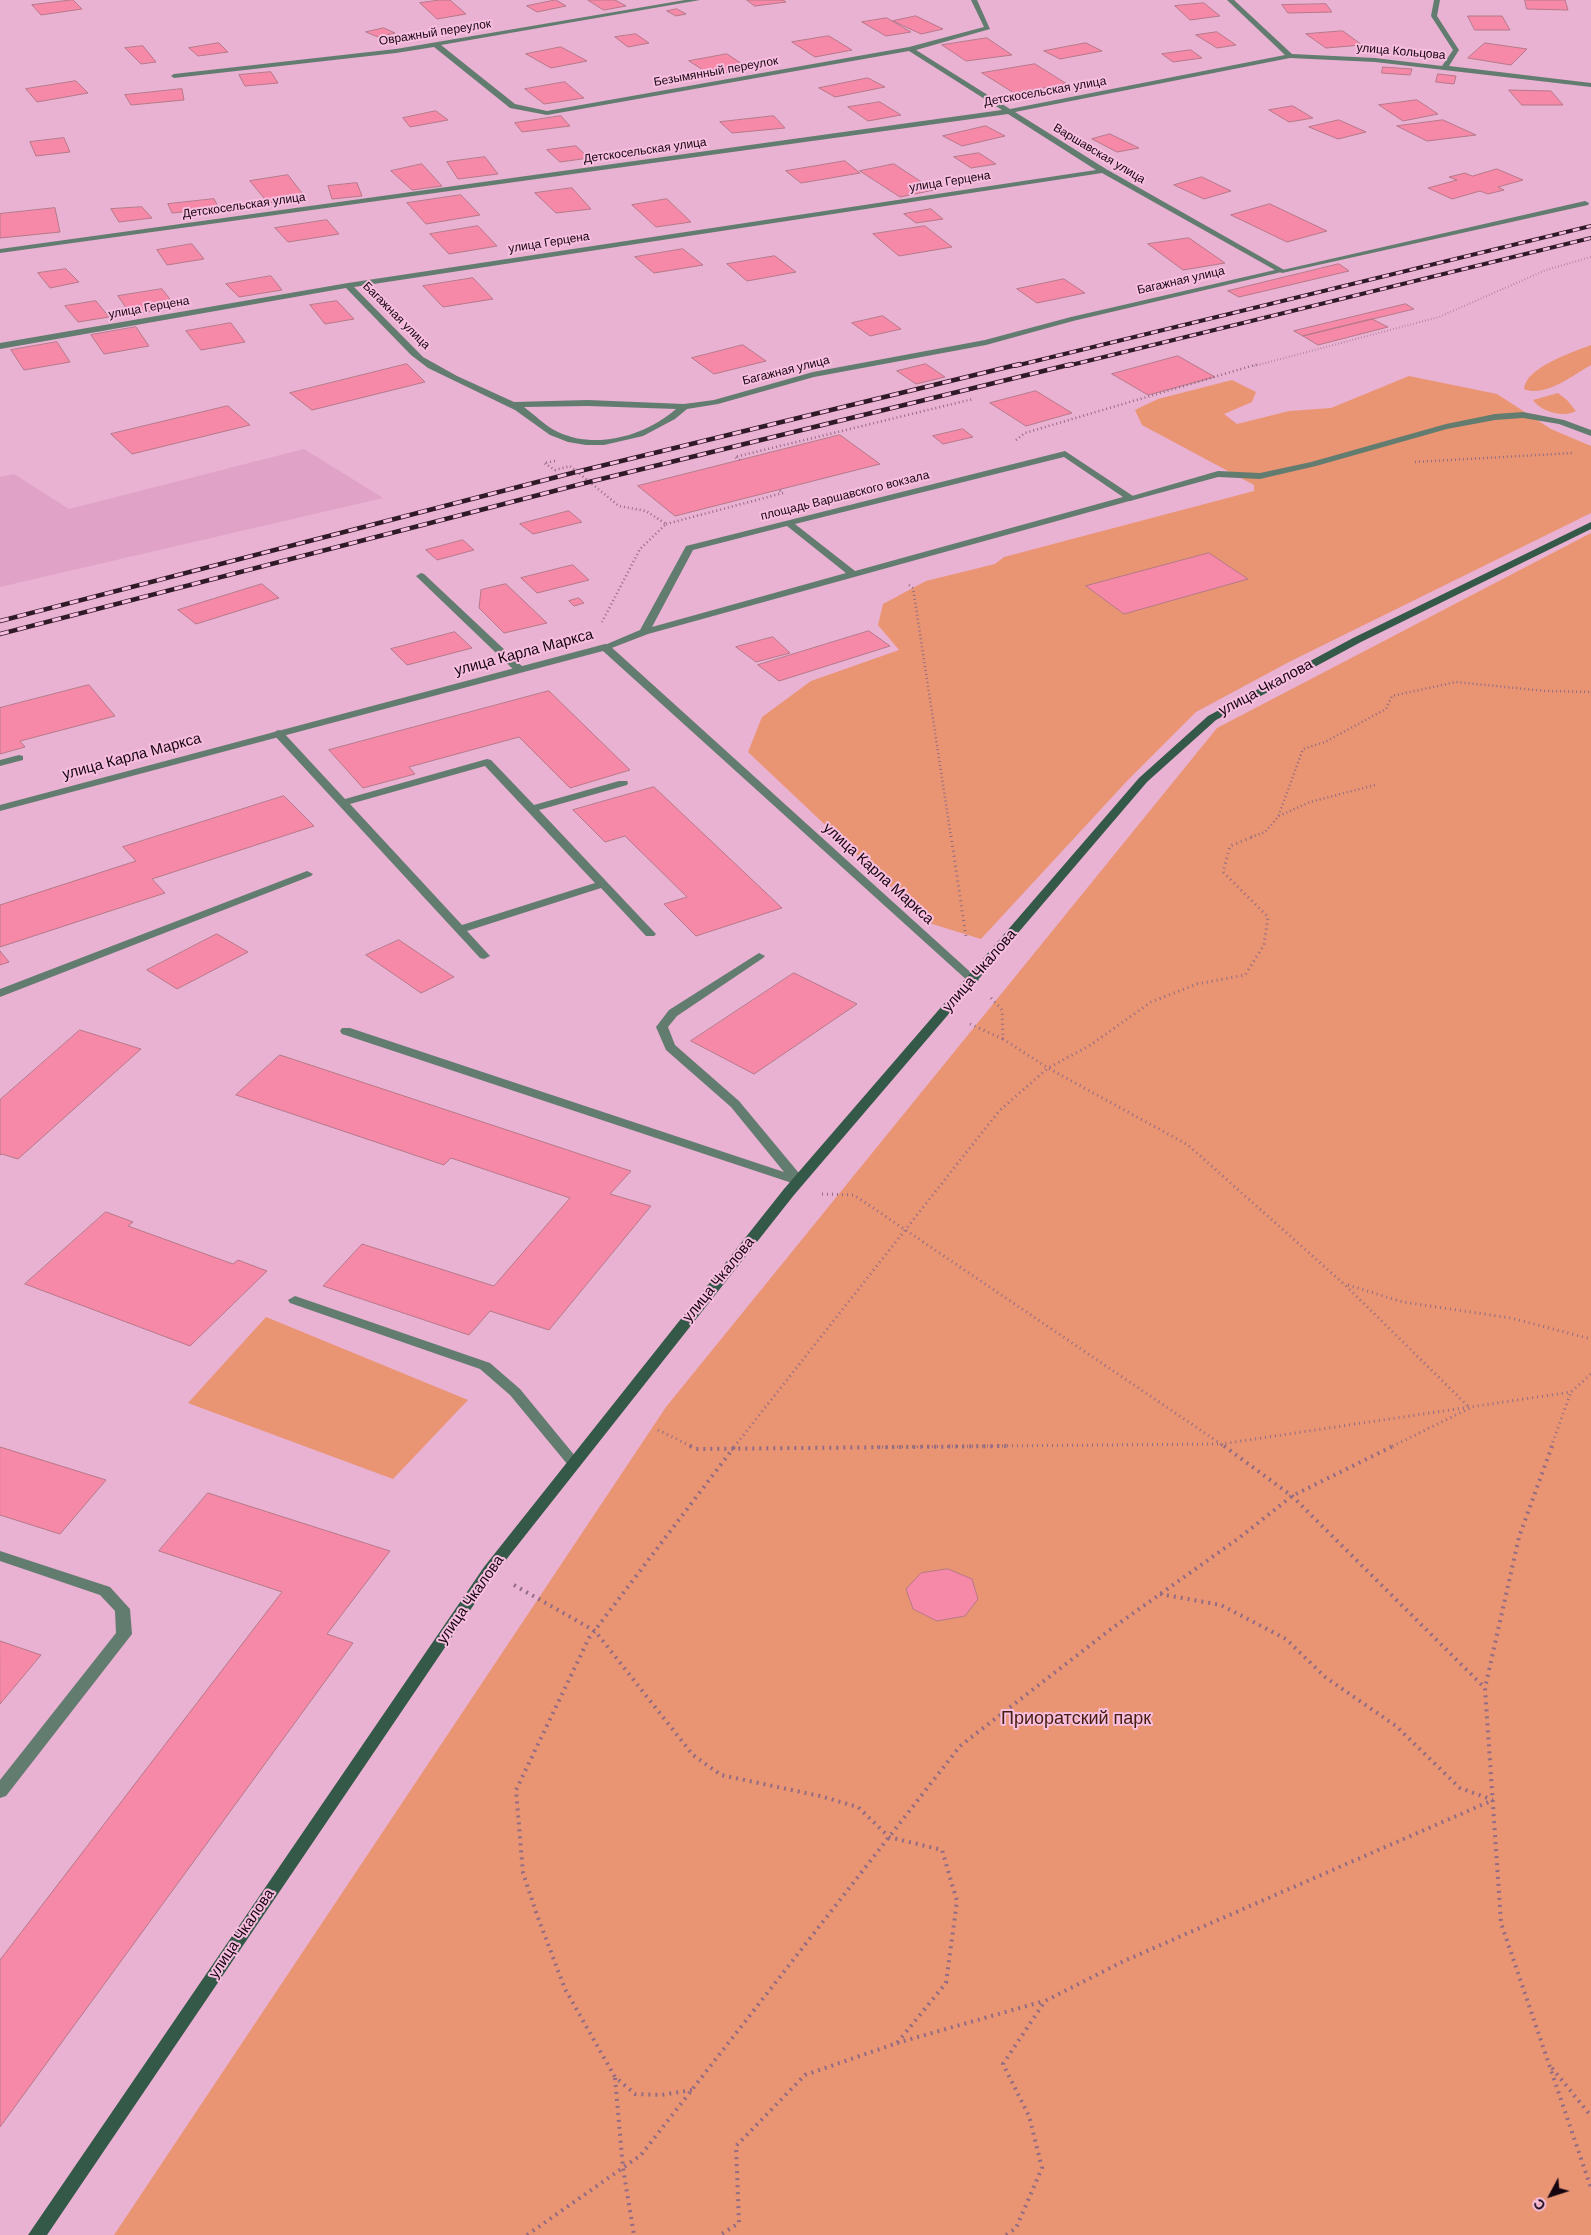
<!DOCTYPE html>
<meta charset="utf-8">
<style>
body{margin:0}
#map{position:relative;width:1591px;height:2235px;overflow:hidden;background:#e9b1d2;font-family:"DM Sans",sans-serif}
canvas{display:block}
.north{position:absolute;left:1526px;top:2170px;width:50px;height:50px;-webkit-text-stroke:4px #f7bedf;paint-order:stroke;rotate:230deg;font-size:14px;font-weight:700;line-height:20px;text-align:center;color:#160510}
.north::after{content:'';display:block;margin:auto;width:18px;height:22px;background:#160510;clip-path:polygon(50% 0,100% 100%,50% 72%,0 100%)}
</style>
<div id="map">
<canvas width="1591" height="2235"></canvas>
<div class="north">С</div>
</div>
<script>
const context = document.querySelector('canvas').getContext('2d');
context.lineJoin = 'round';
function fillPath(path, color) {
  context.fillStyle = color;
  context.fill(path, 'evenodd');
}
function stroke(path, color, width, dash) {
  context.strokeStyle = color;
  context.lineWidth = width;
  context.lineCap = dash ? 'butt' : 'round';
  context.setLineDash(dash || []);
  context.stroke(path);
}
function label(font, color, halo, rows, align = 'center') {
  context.font = font + ' "DM Sans",sans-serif';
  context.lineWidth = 4;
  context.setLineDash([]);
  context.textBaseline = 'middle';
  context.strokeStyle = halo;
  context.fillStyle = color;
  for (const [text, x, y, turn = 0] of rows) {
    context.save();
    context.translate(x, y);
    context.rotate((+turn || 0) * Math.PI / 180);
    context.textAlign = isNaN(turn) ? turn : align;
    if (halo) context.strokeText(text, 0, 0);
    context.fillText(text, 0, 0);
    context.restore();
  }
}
const built = new Path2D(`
 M304 449 383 498 0 587V477L14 474 69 509Z`);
const green = new Path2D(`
 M1591 345V365C1573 375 1545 398 1524 389 1526 367 1573 352 1591 345Z
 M1409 376 1497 394 1551 429 1591 446V513L1289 662 1196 712 1127 781 981 939 929 923 748 752 762 717 811 681 899 650 878 625 883 604 926 581 995 564 1004 557 1254 491V485L1142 425 1135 410 1158 399 1232 380 1256 392 1252 402 1224 414 1237 424 1289 411 1331 408Z
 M1558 393 1567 400 1576 411C1564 418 1541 412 1533 400Z
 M1591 533V2235H114L666 1407 1217 728Z
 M266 1317 468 1400 393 1479 188 1403Z`);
const building = new Path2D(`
 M73 0 82 9 41 15 32 5Z
 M440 0H450L466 14 437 19 420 3Z
 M556 0 566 6 537 12 527 6Z
 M588 0H615L626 6 604 10Z
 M747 0H783L786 2 755 6Z
 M1525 0H1565L1568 10 1527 9Z
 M1204 3 1220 16 1190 20 1175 6Z
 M1326 4 1332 12 1288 13 1282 5Z
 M677 9 686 14 676 16 667 11Z
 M916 16 943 29 921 34 893 21Z
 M1468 16H1502L1510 30H1475Z
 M887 18 911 32 886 36 862 22Z
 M384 28 395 33 378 37 366 32Z
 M1343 31 1362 45 1326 48 1306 34Z
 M1217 32 1236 45 1217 48 1196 35Z
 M636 34 649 43 628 47 615 37Z
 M829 36 852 50 815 57 792 42Z
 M987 38 1012 55 966 61 942 45Z
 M219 43 228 52 198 56 189 48Z
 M1086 43 1102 51 1060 59 1044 51Z
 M1485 43 1527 49 1511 65 1468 58Z
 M143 46 156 62 141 64 125 48Z
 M561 47 587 61 551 68 526 54Z
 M1191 50 1202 58 1173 62 1162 54Z
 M727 54 750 69 711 75 689 61Z
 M1035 64 1067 84 1014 93 982 73Z
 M1383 67 1412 69 1410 75 1382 73Z
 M271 72 278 83 245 86 239 75Z
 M1438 74 1456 76 1454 84 1436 82Z
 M868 78 885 87 835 97 819 88Z
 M76 81 88 93 37 102 26 89Z
 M565 82 584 98 544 104 525 89Z
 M182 89 184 100 131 105 125 95Z
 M1509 90 1551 91 1563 105H1522Z
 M1417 100 1438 114 1403 121 1379 105Z
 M880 102 901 115 868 121 848 107Z
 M1293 106 1313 118 1289 122 1269 110Z
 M436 111 448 120 410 127 403 118Z
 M561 116 570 126 522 132 515 123Z
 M774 116 785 128 732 133 720 122Z
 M1339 120 1366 132 1338 139 1309 127Z
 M1443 120 1476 135 1427 141 1397 126Z
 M986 126 1005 136 962 146 943 136Z
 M1110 134 1139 148 1117 152 1092 139Z
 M64 138 70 152 36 156 30 142Z
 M576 146 589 158 560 162 547 150Z
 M979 153 996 164 971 168 954 157Z
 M485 157 498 174 458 179 447 162Z
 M845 161 860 173 801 183 786 171Z
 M422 164 442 186 412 190 391 171Z
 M894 164 934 190 900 197 860 171Z
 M1497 169 1523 180 1498 187 1504 190 1488 194 1480 191 1452 199 1428 188 1457 180 1449 177 1465 173 1472 176Z
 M288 175 305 197 268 203 250 181Z
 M1202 177 1231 191 1204 199 1174 185Z
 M357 183 362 196 332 199 328 186Z
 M572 188 591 209 556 213 535 193Z
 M461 195 480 215 426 224 407 203Z
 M214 199 219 208 172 213 168 204Z
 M667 199 691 222 656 227 632 205Z
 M1270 204 1327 231 1287 242 1231 215Z
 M142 207 152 218 119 222 111 209Z
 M55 208 60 232 0 238V214Z
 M931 209 943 219 916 223 904 214Z
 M327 220 339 234 288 242 275 228Z
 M478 226 497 246 449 254 430 234Z
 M925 226 952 247 899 256 873 234Z
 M1189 238 1225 263 1183 270 1148 244Z
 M192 244 204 259 167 265 157 250Z
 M683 249 703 265 654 273 635 257Z
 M775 256 796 272 747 281 727 264Z
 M1339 264 1349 271 1239 297 1228 291Z
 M66 269 79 282 50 288 38 273Z
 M271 276 282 290 239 297 226 284Z
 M473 278 493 299 443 307 423 286Z
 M1064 279 1085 293 1037 303 1017 289Z
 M162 289 176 307 131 315 118 296Z
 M96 301 109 317 78 322 65 306Z
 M337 301 354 319 325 324 310 305Z
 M1406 304 1414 309 1303 336 1294 331Z
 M883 316 901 329 870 336 852 323Z
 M1372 319 1388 327 1318 345 1303 336Z
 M231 323 245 342 201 350 186 331Z
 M136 327 149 346 104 354 91 335Z
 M57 342 70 362 24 370 11 350Z
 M743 345 766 361 714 374 692 358Z
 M1178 356 1215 377 1148 395 1112 374Z
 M407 364 425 382 312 410 290 393Z
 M926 364 945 377 916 384 897 371Z
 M1036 391 1072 413 1026 426 990 403Z
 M228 406 250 425 132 454 111 434Z
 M963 429 973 437 943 444 933 436Z
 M840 435 880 464 675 516 638 486Z
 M569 511 582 522 533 534 520 524Z
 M463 540 474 550 437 560 426 550Z
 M1209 553 1248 579 1124 614 1086 586Z
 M573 565 589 580 537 593 521 578Z
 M262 584 279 598 196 624 178 610Z
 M506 584 547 623 504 633 479 608 481 590Z
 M579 598 584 603 574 606 569 601Z
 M869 631 890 646 779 681 758 665Z
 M455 632 472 648 407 665 391 649Z
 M773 637 790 653 756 662 736 647Z
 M89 685 115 716 20 741 25 747 0 754V708Z
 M549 691 630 770 570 788 519 737 409 767 415 774 363 788 329 750Z
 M654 787 782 908 696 936 664 904 687 897 625 836 605 842 573 810Z
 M284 796 314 826 152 879 165 893 0 947V905L136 861 123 847Z
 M217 934 248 952 177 989 147 970Z
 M399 940 454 977 421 993 366 955Z
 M0 951 9 962 0 965Z
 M794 973 857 1004 754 1074 691 1041Z
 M80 1030 141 1049 18 1159 2 1154 0 1155V1100Z
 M280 1055 631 1171 610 1194 651 1206 549 1330 490 1311 469 1335 323 1286 362 1244 494 1286 570 1198 451 1158 444 1165 236 1095Z
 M106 1212 133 1222 128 1226 233 1264 238 1260 267 1271 190 1346 25 1284Z
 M0 1447 106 1480 60 1534 0 1515Z
 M208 1493 390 1551 327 1634 353 1643 0 2127V1960L282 1592 159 1551Z
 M948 1569 972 1579 978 1599 965 1616 937 1621 913 1609 906 1589 921 1573Z
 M0 1641 41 1655 0 1704Z`);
const pathFar3 = new Path2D(`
 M1254 366 1439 317 1546 270 1591 257`);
const pathFar2 = new Path2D(`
 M1016 440 1025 433 1258 364
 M740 460 735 457 973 399
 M555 461 544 463 555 470 570 466 619 506 646 511 666 524 640 549 602 622
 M1415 462 1573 453
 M666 524 783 493 779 490
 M909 585 913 588 951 837
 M1279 816 1310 802 1375 785
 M1251 837 1265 832 1278 817 1303 749 1325 742 1386 709 1392 696 1456 682 1545 691 1591 692`);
const pathFar1 = new Path2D(`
 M951 836 966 937
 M991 998 1002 1010 1003 1039 1048 1068 1188 1145 1345 1285 1470 1408 1391 1447
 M970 1024 1003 1039
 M822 1194 854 1195 1221 1444 1571 1392 1591 1374
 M1348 1285 1403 1302 1511 1318 1591 1339
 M658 1430 693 1447
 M734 1447 999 1111 1048 1068 1089 1046 1151 1002 1197 984 1245 975 1264 945 1268 917 1223 872 1230 846 1255 836
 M877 1447 1221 1444 1225 1447
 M1551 1447 1571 1392`);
const path = new Path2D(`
 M690 1446 696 1449 1009 1446
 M1224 1446 1292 1496 1485 1688
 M1552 1446 1519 1537 1485 1688 1501 1923 1591 2188
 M514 1585 595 1631 693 1755 721 1775 820 1796 858 1807 889 1837 942 1850 957 1901 946 1983 897 2043 805 2075 736 2146 739 2223 720 2235
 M1160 1594 1221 1605 1286 1639 1325 1677 1396 1726 1460 1788 1493 1800
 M897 2043 1044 2001
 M1552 2068 1591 2116
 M615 2078 623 2168 634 2235
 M692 2090 661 2095 635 2094 615 2077 565 1989 537 1915 523 1873 516 1790 589 1638 735 1446
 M527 2235 641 2155 960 1746 1111 1629 1239 1538 1292 1496 1393 1446
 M1006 2235 1016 2228 1042 2168 1029 2116 1003 2064 1045 2001 1124 1961 1493 1800`);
const service = new Path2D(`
 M1585 201 1589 203 1588 205 1282 273 1278 271Z
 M1523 412 1564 420 1591 430V436L1559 424 1523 418 1495 420 1447 429 1316 466 1260 479 1218 477 1130 501 1125 498 1218 471 1260 473 1311 462 1446 424 1495 414Z
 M421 573 424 574 524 668V672H516L418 578 416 576Z
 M278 730 282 731 345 799 487 759 491 760 534 805 619 781H627L628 783 627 785 539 810 656 934 654 936H646L601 888 467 931 490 956 484 959 480 958 274 735 273 733ZM485 766 595 883 462 925 350 804Z
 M19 755 23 756V760L0 766V760Z
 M307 871 313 874 311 876 0 997V989Z
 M759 953 765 956 763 958 677 1016 668 1027 675 1045 739 1101 803 1178 804 1181 798 1185 342 1034 340 1031 342 1028H350L784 1172 731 1107 666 1050 656 1027 669 1010Z
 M295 1296 490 1363 520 1389 580 1462 578 1465H568L510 1395 480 1369 290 1303 288 1300Z
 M0 1551 110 1587 130 1609 132 1634 6 1796 0 1798V1780L116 1633 115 1611 100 1595 0 1561Z`);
const minor = new Path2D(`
 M685 0H700L441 45 515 104 547 111 909 47 984 27 971 0H977L990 29 916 50 1010 109 1285 55 1227 0H1234L1292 54 1375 58 1442 66 1453 50 1431 16 1434 0H1440L1437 16 1459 50 1449 66 1591 83V87L1375 62 1290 58 1015 112 1106 169 1286 271 1073 321 986 345 814 377 718 404 687 409 675 419 643 436 604 445H586L568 442 550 435 515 410 428 368 411 355 346 288 0 349V343L348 283 1096 170 1008 114 0 253V249L1002 110 909 51 547 115 510 108 434 47 396 53 174 78 171 76 174 74 396 49ZM1102 173 1275 270 1071 317 985 340 813 372 714 400 684 404 588 400 514 402 457 376 423 357 354 287ZM588 406 676 409C645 436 596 450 558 432 545 426 535 415 524 407Z
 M1065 451 1133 496V500L648 634 609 649H601L600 647 640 630 686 546ZM1064 457 1123 497 855 571 795 524ZM787 526 846 573 652 627 693 550Z`);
const tertiary = new Path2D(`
 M605 644 609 645 977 978 979 980 977 982H969L603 651 0 811V805Z`);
const secondary = new Path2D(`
 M1591 522V529L1361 642 1216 720 1147 782 794 1195 494 1575 47 2235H28L484 1567 784 1189 1139 778 1208 716 1353 638Z`);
const railFar1 = new Path2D(`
 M1015 366 1591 226
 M1067 366 1591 238`);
const rail = new Path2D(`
 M0 621 576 472 1020 364
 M0 634 589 482 1072 364`);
const farStreetnames = [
 ["Овражный переулок",435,33,-9],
 ["улица Кольцова",1401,52,5],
 ["Безымянный переулок",716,72,-10],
 ["Детскосельская улица",1045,92,-10],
 ["Детскосельская улица",645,151,-8],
 ["Варшавская улица",1099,154,31],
 ["улица Герцена",950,182,-9],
 ["Детскосельская улица",244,206,-8],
 ["улица Герцена",549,243,-9],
 ["Багажная улица",1181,281,-13],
 ["улица Герцена",149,308,-10],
 ["Багажная улица",396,316,45],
 ["Багажная улица",786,371,-14],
 ["площадь Варшавского вокзала",845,496,-14]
];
const streetNames = [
 ["улица Карла Маркса",524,653,-15],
 ["улица Чкалова",1266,688,-28],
 ["улица Карла Маркса",132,757,-15],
 ["улица Карла Маркса",878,874,42],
 ["улица Чкалова",980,971,-49],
 ["улица Чкалова",719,1280,-51],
 ["улица Чкалова",471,1600,-55],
 ["улица Чкалова",242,1934,-56]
];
const nearParknames = [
 ["Приоратский парк",1076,1719]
];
fillPath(built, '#e0a3c7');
fillPath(green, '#e99573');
fillPath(building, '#f689a8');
stroke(building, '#b67989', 1);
stroke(pathFar3, '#936b83', 2, [0.5, 2.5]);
stroke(pathFar2, '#936b83', 2.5, [1, 3]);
stroke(pathFar1, '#936b83', 3, [1, 4]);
stroke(path, '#936b83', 4, [2, 5]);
fillPath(service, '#637c70');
fillPath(minor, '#637c70');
fillPath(tertiary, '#637c70');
fillPath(secondary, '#345948');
stroke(railFar1, '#301a28', 4);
stroke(rail, '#301a28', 4.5);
stroke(railFar1, '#f7bedf', 2.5, [7]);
stroke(rail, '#f7bedf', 3, [9]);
label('12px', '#160510', '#f7bedf', farStreetnames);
label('15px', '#160510', '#f7bedf', streetNames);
label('18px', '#461e0d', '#f7bedf', nearParknames);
</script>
